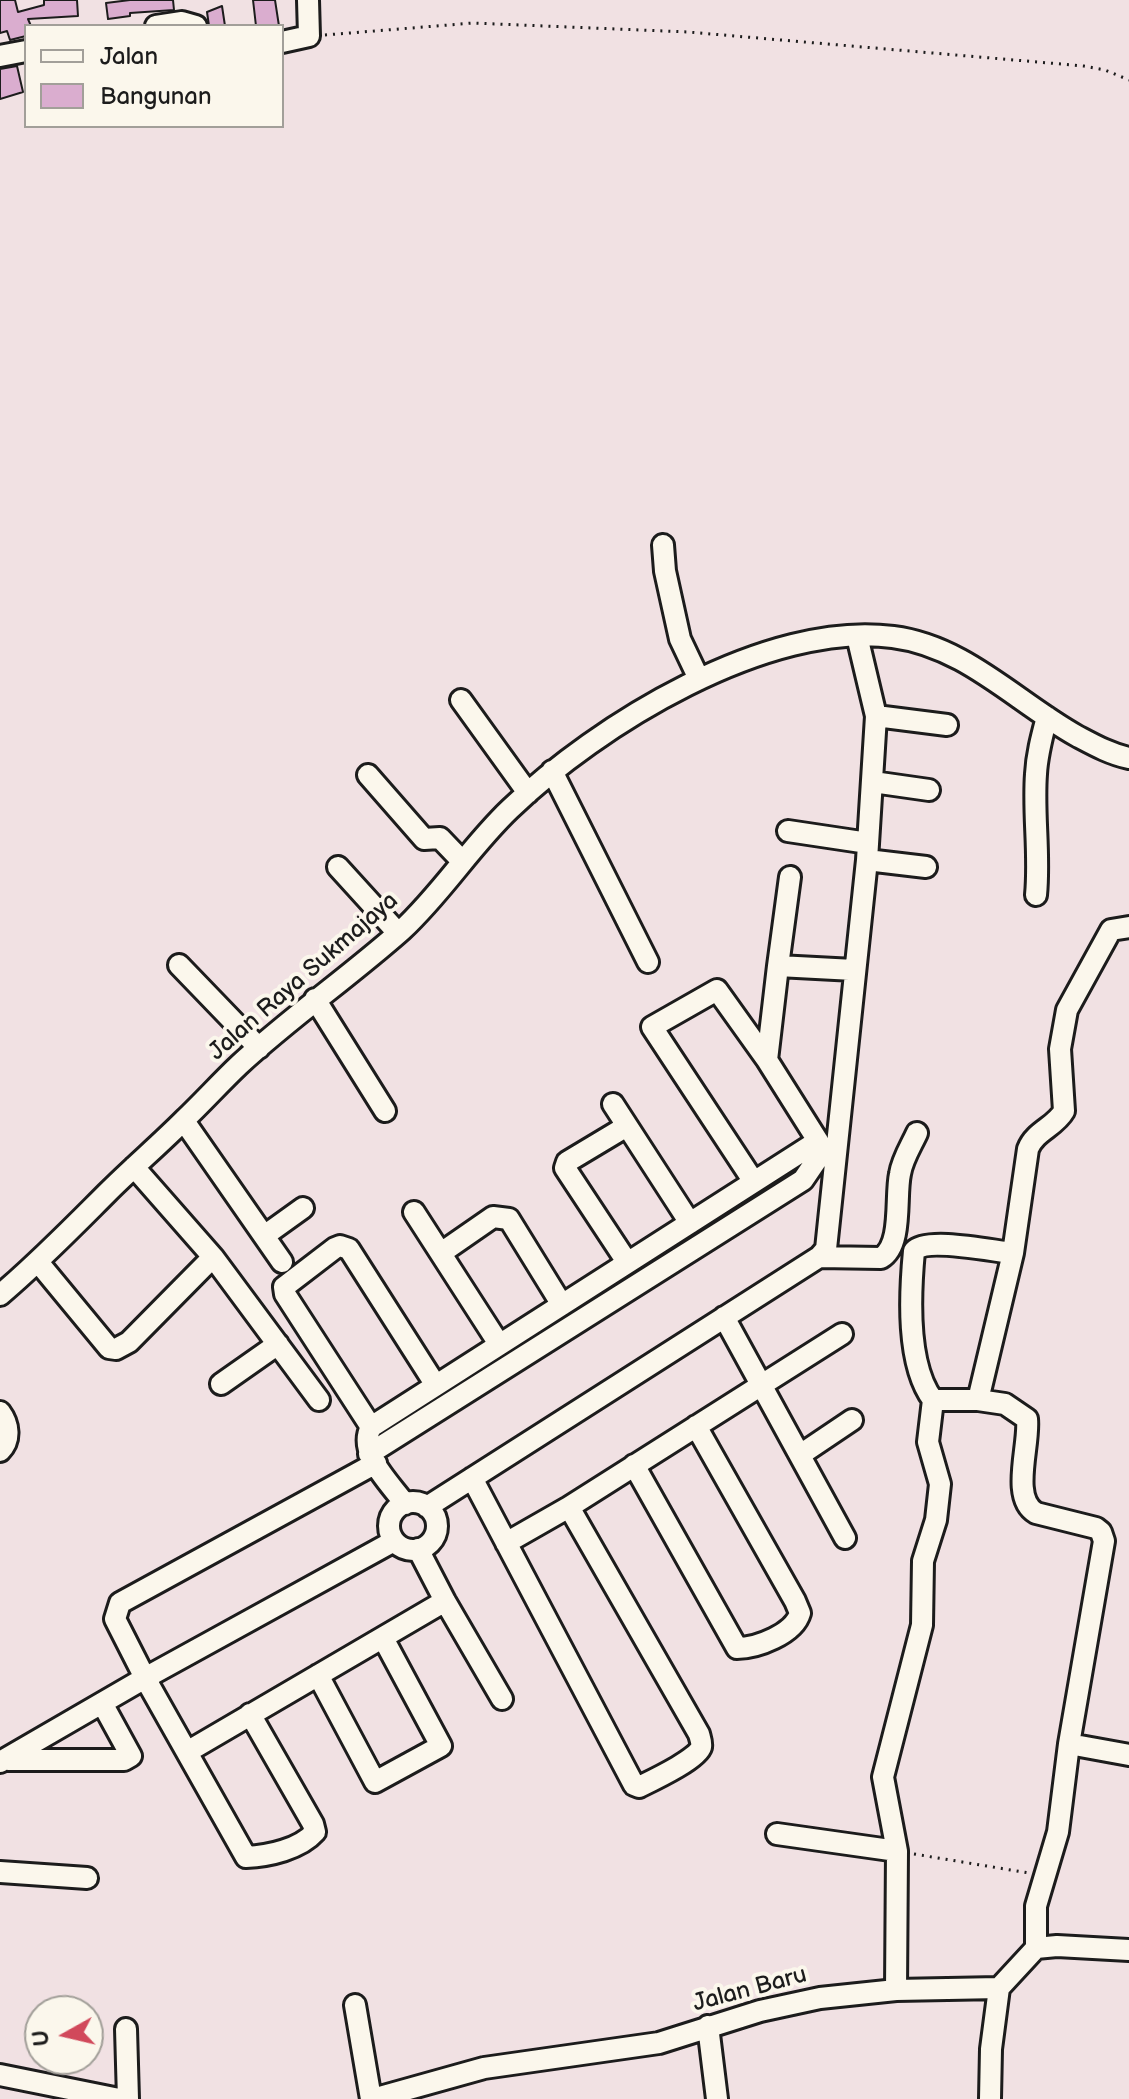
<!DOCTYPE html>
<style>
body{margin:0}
#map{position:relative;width:1129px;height:2099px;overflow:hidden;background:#f1e1e3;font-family:"Balsamiq Sans",sans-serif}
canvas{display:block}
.legend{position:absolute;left:24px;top:24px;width:260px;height:104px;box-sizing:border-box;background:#fbf7ec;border:2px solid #a29f99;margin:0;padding:10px 14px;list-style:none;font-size:24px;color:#1c1c1c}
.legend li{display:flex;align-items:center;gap:16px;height:40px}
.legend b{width:40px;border:2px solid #a29f99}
.north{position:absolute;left:24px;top:1995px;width:80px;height:80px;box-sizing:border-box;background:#fbf7ec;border:2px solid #a29f99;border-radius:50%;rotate:262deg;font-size:22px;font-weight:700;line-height:32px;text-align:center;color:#1c1c1c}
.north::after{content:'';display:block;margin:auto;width:28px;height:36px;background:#d1495b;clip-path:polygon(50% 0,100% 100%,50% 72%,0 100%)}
</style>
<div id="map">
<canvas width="1129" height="2099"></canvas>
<ul class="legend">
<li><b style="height:10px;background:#fbf7ec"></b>Jalan</li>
<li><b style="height:22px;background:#daadcf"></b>Bangunan</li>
</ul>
<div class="north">U</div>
</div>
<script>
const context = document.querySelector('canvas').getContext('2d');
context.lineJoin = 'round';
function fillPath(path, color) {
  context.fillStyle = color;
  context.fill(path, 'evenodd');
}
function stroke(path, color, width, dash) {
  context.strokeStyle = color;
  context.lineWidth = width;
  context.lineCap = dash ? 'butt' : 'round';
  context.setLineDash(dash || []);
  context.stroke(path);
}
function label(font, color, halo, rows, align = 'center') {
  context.font = font + ' "Balsamiq Sans",sans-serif';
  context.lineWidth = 8;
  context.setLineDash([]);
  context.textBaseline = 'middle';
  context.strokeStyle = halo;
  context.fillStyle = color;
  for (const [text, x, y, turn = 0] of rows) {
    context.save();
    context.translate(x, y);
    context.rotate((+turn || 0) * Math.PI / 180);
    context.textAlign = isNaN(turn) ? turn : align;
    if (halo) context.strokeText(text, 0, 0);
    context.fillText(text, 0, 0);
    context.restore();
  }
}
const building = new Path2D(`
 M0 0H15L18 12 44 5V0H77L78 16 28 19 31 26H26V36L10 40 7 31 0 33Z
 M130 0H173L174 10 130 13V16L108 19 106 3Z
 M253 0H275L279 26H256Z
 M222 6 225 26H209L207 12Z
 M17 66 23 92 0 99V69Z`);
const path = new Path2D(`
 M325 35 473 23 688 32 1084 66 1105 70 1129 80
 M914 1854 1029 1873`);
const street = new Path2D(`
 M156 26 182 22 196 26
 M282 42 309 36 308 0
 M0 56 26 51
 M663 545 665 571 680 639 699 679
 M461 700 528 793
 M876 716 947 725
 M552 771 648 962
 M368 775 424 839 440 838 462 861
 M873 782 929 790
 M788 831 868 843
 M867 860 926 867
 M338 867 398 933
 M1036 895C1040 854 1033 814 1036 774 1037 754 1042 736 1047 717
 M179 965 259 1048
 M778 966 790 877
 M315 999 385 1111
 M767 1060 778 966 854 970
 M613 1104 690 1223
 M184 1121 282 1262
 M134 1167 213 1257 319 1400
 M414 1212 499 1344
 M264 1236 303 1208
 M441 1253 493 1217 509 1219 562 1305
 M819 1257 881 1258C903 1245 895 1197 900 1174 902 1160 911 1146 917 1133
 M38 1262 109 1348 116 1349 129 1342 213 1257
 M627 1262 565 1168 567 1162 627 1126
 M0 1295C38 1263 72 1228 107 1193 132 1168 159 1145 184 1120 203 1102 220 1083 239 1065 291 1017 349 977 402 930 442 893 471 846 510 809 597 725 768 620 893 637 965 646 1016 702 1077 736 1094 745 1110 754 1129 758
 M724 1317 845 1538
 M221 1384 278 1344
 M978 1400H933C906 1364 910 1293 914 1251 927 1237 992 1251 1013 1253
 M0 1412C9 1424 11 1440 0 1451
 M371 1427 285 1294 284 1287 288 1284 335 1248 340 1246 349 1249 435 1384
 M369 1454 803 1180 818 1158V1141L767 1060 717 990 652 1027 754 1182
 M800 1455 852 1420
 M634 1465 737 1648C757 1648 794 1634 800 1613L795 1601 696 1426
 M472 1478 634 1785 639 1787C651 1781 698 1759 701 1747 702 1743 700 1738 699 1734L569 1507
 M389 1526a24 24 0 1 1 48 0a24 24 0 1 1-48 0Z
 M405 1504C390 1483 357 1453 371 1427L818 1141
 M427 1507 819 1257 826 1249 867 860 876 716 857 636
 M506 1543 569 1507 842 1334
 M418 1549 445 1601 502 1699
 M318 1675 375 1782 441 1746 383 1638
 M250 1714 313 1824 315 1832C300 1849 269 1856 246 1857L145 1678 115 1619 120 1603 376 1463
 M1069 1744 1129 1755
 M187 1752 445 1601
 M8 1760H124L131 1756 102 1703
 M0 1762 145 1678 394 1541
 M777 1834 897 1851
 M0 1872 87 1878
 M1036 1948V1906L1058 1832 1069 1744 1104 1541 1101 1532 1096 1528 1036 1513C1010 1498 1030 1445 1027 1419L1005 1404 978 1400 1013 1253 1028 1149C1035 1131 1055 1127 1064 1111L1060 1049 1067 1010 1111 930 1129 927
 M896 1990 897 1851 883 1777 922 1625 923 1561 936 1520 940 1484 928 1442 933 1400
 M355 2005 371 2099
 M708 2026 717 2099
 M126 2029 128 2099
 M0 2075 119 2099
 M373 2099 484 2068 659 2043 760 2011 820 1998 896 1990 999 1988 1036 1948 1057 1946 1129 1950
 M990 2099 991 2049 999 1988`);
const streetNames = [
 ["Jalan Raya Sukmajaya",304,977,-41],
 ["Jalan Baru",750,1990,-15]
];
fillPath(building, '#daadcf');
stroke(building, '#1c1c1c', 2);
stroke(street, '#1c1c1c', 26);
stroke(path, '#1c1c1c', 3, [2, 6]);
stroke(street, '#fbf7ec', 20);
label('24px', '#1c1c1c', '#fbf7ec', streetNames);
</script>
